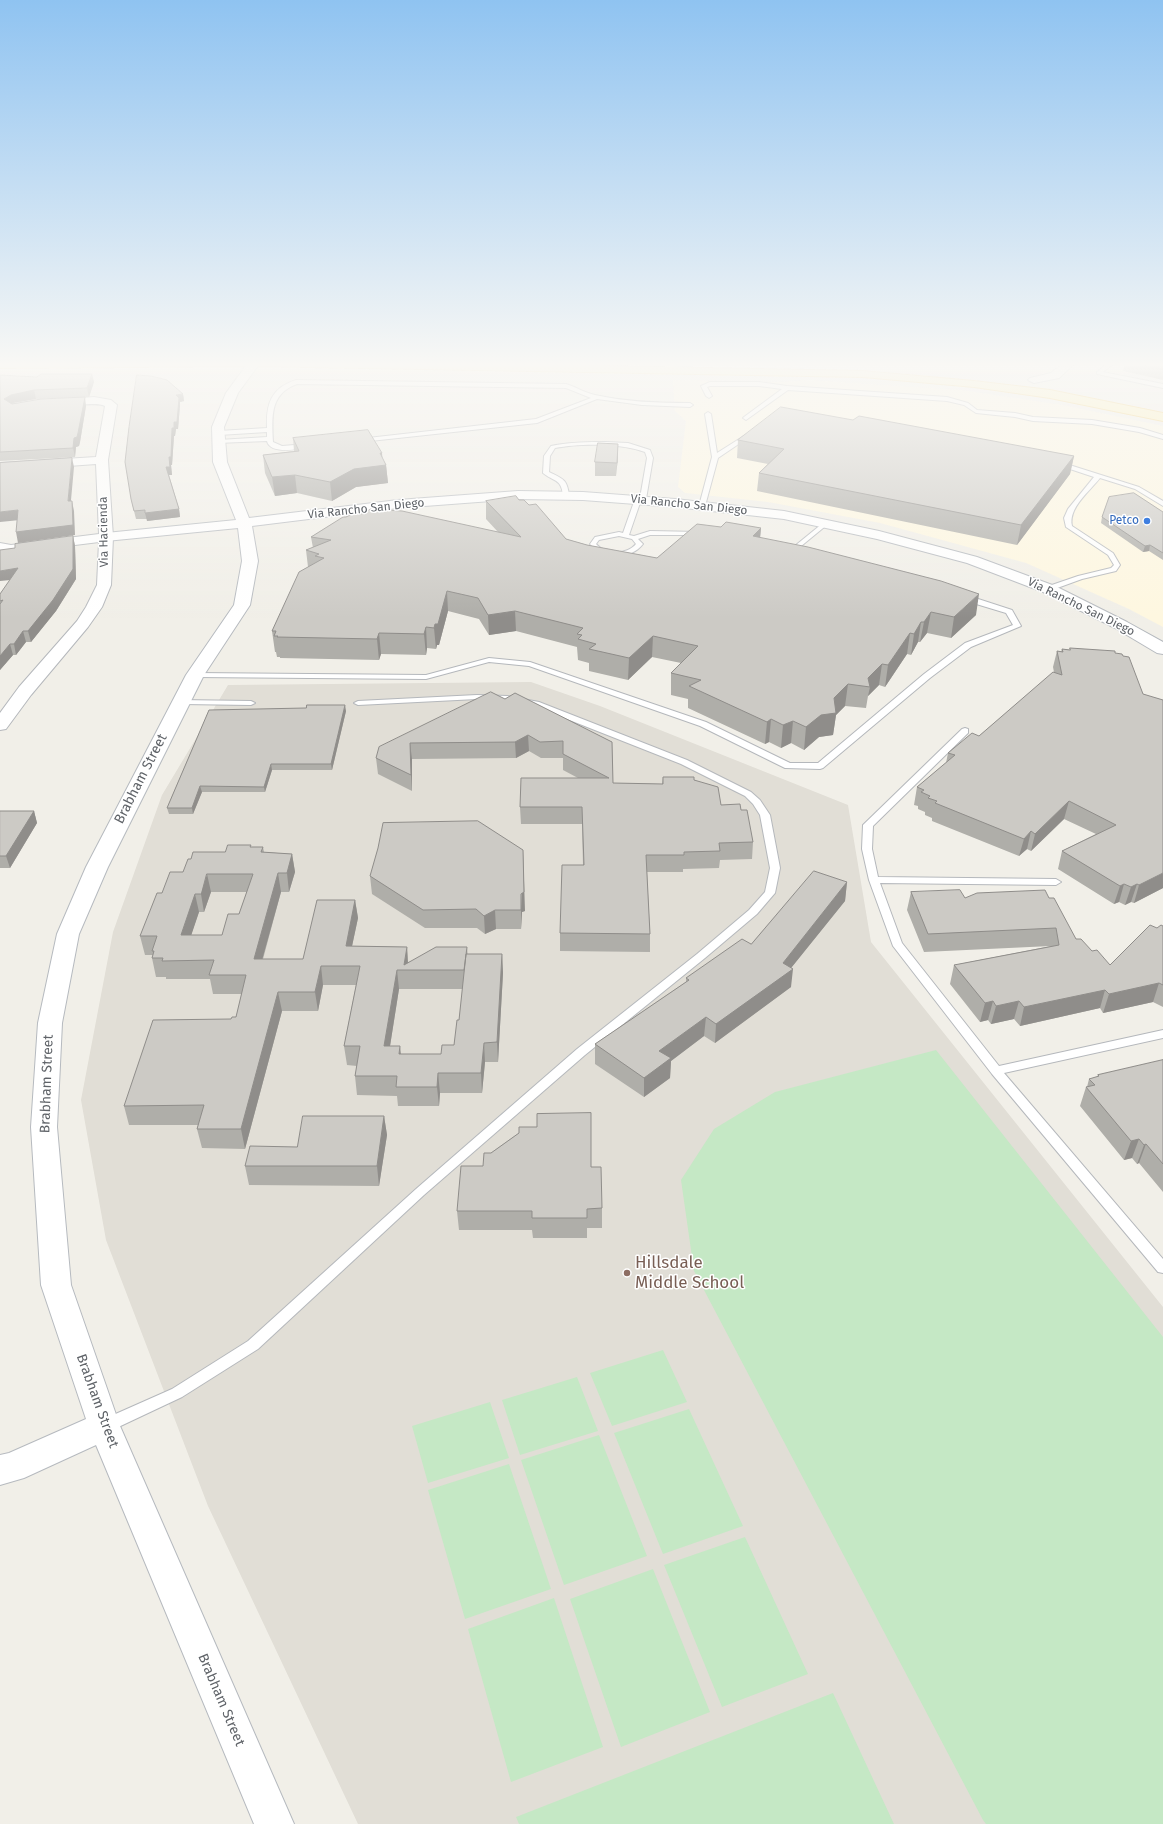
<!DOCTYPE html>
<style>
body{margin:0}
canvas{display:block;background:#f1efe8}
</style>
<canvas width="1163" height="1824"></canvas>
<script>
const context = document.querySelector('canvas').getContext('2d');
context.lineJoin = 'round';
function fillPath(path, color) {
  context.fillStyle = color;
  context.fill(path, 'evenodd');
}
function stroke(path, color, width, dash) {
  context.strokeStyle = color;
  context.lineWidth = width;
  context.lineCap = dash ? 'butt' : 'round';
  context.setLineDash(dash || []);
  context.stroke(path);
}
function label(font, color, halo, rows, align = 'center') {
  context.font = font + ' "Fira Sans",sans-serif';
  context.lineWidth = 3;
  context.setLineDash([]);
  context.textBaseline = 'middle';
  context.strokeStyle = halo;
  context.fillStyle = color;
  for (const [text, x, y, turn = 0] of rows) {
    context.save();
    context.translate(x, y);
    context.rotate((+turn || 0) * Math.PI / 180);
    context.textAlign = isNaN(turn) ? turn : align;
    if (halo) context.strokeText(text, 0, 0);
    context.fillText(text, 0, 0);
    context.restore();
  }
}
const commercial = new Path2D(`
 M673 380 782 382 808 380 960 390 1062 405 1163 426V627L1129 609 1026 563 880 523 768 502 685 493 678 487 686 421 675 411Z`);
const education = new Path2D(`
 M531 682 600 706 848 805 871 942 1163 1307V1824H358L208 1506 106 1240 81 1100 113 932 162 795 228 685Z`);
const green = new Path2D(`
 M936 1050 1163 1337V1824H986L983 1820 694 1271 681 1180 714 1129 775 1092Z
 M663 1350 687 1402 612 1426 590 1373Z
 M577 1377 598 1431 520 1455 502 1400Z
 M490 1402 509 1458 428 1483 412 1426Z
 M689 1409 743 1526 663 1554 614 1433Z
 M599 1435 647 1556 564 1585 521 1460Z
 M509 1464 551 1589 465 1619 428 1490Z
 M745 1537 808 1674 722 1707 664 1565Z
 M653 1569 710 1712 621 1747 570 1599Z
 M554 1598 603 1747 511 1782 468 1629Z
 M833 1693 894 1824H519L516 1817Z`);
const lane = new Path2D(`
 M1108 363H1114L1103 372 1163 384V388L1097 374V372Z
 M296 380 566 384C576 387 585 393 595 395 626 402 658 403 690 403L693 405 690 407 642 405 597 399 537 423 361 442 358 440 359 439 536 419 591 398 566 388 297 384C269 394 272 418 273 442L282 446 307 444 310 446 309 447C299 449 270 455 267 441L217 443 216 442 219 440 267 437V432L219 435 216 433 219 431 267 428C266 404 271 388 296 380Z
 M710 382H759L787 386 947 397 968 403 977 410 1015 413 1033 417 1092 420 1140 428 1163 435V439L1139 432 1092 424 1033 421 1015 417 976 413 964 405 947 401 788 390 746 420 743 418 744 417 782 389 759 386H710L707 387 712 396 709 398 706 396 701 386Z
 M708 412 711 414 717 453 747 434 752 435 718 458 705 506 702 508 699 506 712 457 705 414Z
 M606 442 628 443 650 450 653 458 646 499 641 500 629 535 634 536 650 531 700 532 702 533V535H650L638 539 643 544C631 560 602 560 590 544L595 537 619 532 623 533 635 499 640 498 647 458 645 452C621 443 580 443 555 448L550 456 549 472C563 479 567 479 569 495L566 497 563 495C561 478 554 482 543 473L544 456 551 446C569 442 588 442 606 442ZM619 536 632 539 636 544C627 555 606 555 596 544L599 540Z
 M1060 462 1139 487 1163 501V506L1135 489 1100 478C1089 492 1068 508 1072 526L1113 553 1120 565 1116 571 1082 579 1049 591H1046V587L1078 576 1111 568 1114 565 1108 555 1066 527 1064 518 1068 509 1094 477 1058 465 1057 464Z
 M823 523 828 524 800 547H796V545Z
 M963 596H969L1012 610 1021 626 971 647 930 678 823 768 820 769 785 768 700 726 529 666 489 662 426 679 195 677 191 675 195 673 426 675 489 658 530 662 706 722 790 763H818L924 674 965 643 1013 625 1006 613 963 600Z
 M477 695 507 696 539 702 687 760 751 792 760 800 770 815 780 868 775 893 757 914 705 958 585 1055 424 1195 258 1349 182 1397 112 1430 107 1432 102 1430 100 1425 102 1420 172 1389 248 1341 416 1189 577 1049 697 954 749 910 765 892 770 868 760 815 753 804 745 796 681 764 534 706 507 700 477 699 358 705 354 703 358 701Z
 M178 700 251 701 255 703 251 705 181 704H178Z
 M965 728 968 729V733L873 826 872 849 878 877 1056 879 1061 882 1056 885 880 883 902 943 999 1066 1163 1030V1038L1004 1073 1163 1259V1273L1158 1272 992 1074 893 946 869 880 862 849 863 825 962 729Z`);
const street = new Path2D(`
 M94 397 111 400 117 405 108 460 113 537 111 585 102 607 88 627 31 695 6 729 0 730V713L19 687 77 621 86 607 97 585 99 542 11 553 0 551V543L11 545 99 534 96 464 0 471V463L96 457 105 406C93 400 59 411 52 403L58 400Z`);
const secondary = new Path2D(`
 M248 363H260L238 393 224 427 227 462 249 518 398 500 518 491 583 492 675 499 784 511 879 531 977 557 1055 586 1127 622 1163 642V654L1157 653 1115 628 1043 592 967 563 877 539 784 519 675 507 583 500 518 499 398 508 252 526 258 561 250 605 204 675 108 867 79 934 62 1023 57 1127 71 1285 120 1426 294 1824H254L96 1445 24 1478 0 1485V1455L9 1453 86 1419 41 1285 31 1127 38 1023 57 934 86 867 186 675 234 605 242 561 238 528 106 541 101 540 99 537 101 534 106 533 236 520 213 462 212 427 226 393Z
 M1063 363H1075L1059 378 1034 383 1028 380 1030 378 1051 373Z`);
const primary = new Path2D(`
 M0 363H439L863 371 974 381 1050 390 1163 413V421L1050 398 974 387 863 377 254 366 0 368Z`);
const wall = new Path2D(`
 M1125 363H1163V380L1123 371Z
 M92 374 94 382 89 397 36 399 13 403 86 406 80 442 79 446 76 447 75 457 0 461V375L36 377Z
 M183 394 184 401 180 402V405L178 429H176L175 436H174L172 465H171L172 475H169L179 509 180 517 147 521V519H136L131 499Z
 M853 420 1074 456 1070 474 1017 545 757 491 759 473 768 464 737 458 738 440Z
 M293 438 382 453V458L386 465 388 483 356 487 332 501 297 493 275 496 265 473 263 455 294 451Z
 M618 444V457L616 476H595V462Z
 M519 500 529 505 566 539 587 545 657 558 721 527 761 528 760 538 976 615 951 638 927 633 920 642H918L911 655 907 654 885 687 879 685 868 696 866 708 845 706 836 715 833 735 819 737 804 750 791 743 781 748 769 742 765 744 688 708V699L671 695V673L681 663 652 657 628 680 589 671V663L578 660 577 647 516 631 489 635 479 619 448 611 439 645H437L436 649 427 648 426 655 381 654 379 660 280 658V657H277L276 652H275L272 631 308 567 306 550 313 548 311 537 346 517 361 514 498 532 486 519V501Z
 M1163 512V560L1149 551 1143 552 1101 523 1102 517Z
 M73 536 75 546 76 579 56 611 31 642H26L16 655H13L0 670V594L10 580 15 548Z
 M1070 648 1163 888 1134 903 1131 902 1125 905 1119 902 1114 904 1058 869 1062 851 1096 834 1064 819 1031 851 1027 849 1019 856 932 821V818L925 815V812L918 809V806L914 805 917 787 946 763 948 753 979 736 1054 672 1053 667 1057 651 1061 652 1062 649 1070 650Z
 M505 699 612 742 613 783 662 784 663 777 694 780 721 805 741 810 753 842 752 859 720 860 719 868 683 869V872H647L650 934V952L560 951V933L583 865 582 824H521L520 807 578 778 563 770V758H541L529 751 516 758 412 759V791L378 774 376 758Z
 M209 710 346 711 332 770H272L265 792H202L193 814H169L167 808Z
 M0 811H34L37 823 10 868H0Z
 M251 847H263L264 852 292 854 295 872 289 892H281L263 959H303L355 900 358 918 352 946 407 947 408 962 467 954H502L503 973 498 1062H485L482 1093H440L439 1106H398L397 1096 357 1095 355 1076 357 1066 347 1065 344 1046 356 985H323L318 1011H282L245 1149 202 1148 197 1129 198 1125H129L124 1106 231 1019 236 1017 242 994H213L210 979H166V977H156L152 958 153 955H145L140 936 162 893 183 872 191 859ZM211 892H247L239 914 222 935H191L199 912H204ZM399 989H463L459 1020 454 1045 441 1054H401L390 1046Z
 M370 876 525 911 522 912 521 929H496L485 934 477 928H425L372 894Z
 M847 882 845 901 791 968V987L715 1043 704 1036 671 1061 670 1078 644 1097 595 1064V1044L686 982V978L751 944Z
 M911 892 965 898H1049L1076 939 1110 965 1157 928 1163 926V1007L1153 1002 1103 1013 1100 1008 1020 1026 1014 1019 991 1024 988 1020 980 1022 950 984 954 965 1051 946 924 952 907 910Z
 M1163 1060V1192L1139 1163 1137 1164 1132 1158 1124 1160 1080 1106 1086 1087H1087L1089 1079 1097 1077 1098 1075Z
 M384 1116 387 1135 379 1186 249 1185 245 1166 297 1147Z
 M519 1133 591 1167 602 1208V1228H587V1238H533L532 1230H459L457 1211 483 1166 491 1153Z`);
const shadedWall = new Path2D(`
 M92 374 94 382 89 397 87 388Z
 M34 390 36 399 13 403 7 408 4 399 11 395Z
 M183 394 184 401 180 402V405L178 429H176L175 436H174L172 465H171L172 475H168L166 467 169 457 176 395Z
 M85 397 86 406 80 442 79 446 76 447 75 457 73 448 74 438Z
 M618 444V457L616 476 617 463Z
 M380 453H382L383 465H386L388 483 356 487 332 501 330 482Z
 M1074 456 1070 474 1017 545 1021 525Z
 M72 458 74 467 70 511 68 501Z
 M295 475 297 493 275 496 272 477Z
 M72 501 74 511 75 535 18 543 16 532Z
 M179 509 180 517 147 521 145 513Z
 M18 510 20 520 0 522V512Z
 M761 528 759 548 753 536Z
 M73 536 75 546 76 579 56 611 31 642 28 631Z
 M1150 545 1149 551 1143 552 1145 546Z
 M18 568 21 579 0 581V571Z
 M447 591 448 611 439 645H437L436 649 434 628Z
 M979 594 976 615 951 638 954 617Z
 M515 611 516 631 489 635 488 615Z
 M931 612 927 633 920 642 924 622Z
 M921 622 918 642 911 655 914 634Z
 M426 627 427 648 426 655 424 634Z
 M23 631 26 642 16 655 14 644Z
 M379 633 381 654 379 660 377 639Z
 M910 633 907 654 885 687 888 665Z
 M653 636 652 657 628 680 629 658Z
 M10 644 13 655 0 670V656Z
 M882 664 879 685 868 696 870 687 868 678Z
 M848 684 845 706 836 715 833 735 819 737 804 750 806 727 834 698Z
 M345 705 346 711 332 770 331 764Z
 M771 719 769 742 765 744 767 722Z
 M793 721 791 743 781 748 783 725Z
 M528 735 529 751 516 758 515 742Z
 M410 743 412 759V791L411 775Z
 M271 764 272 770 265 792 264 787Z
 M200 786 202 792 193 814 192 808Z
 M1069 801 1064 819 1031 851 1035 834Z
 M34 811 37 823 10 868 6 856Z
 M1031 831 1027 849 1019 856 1024 839Z
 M523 850 525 911 522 912 521 929V910Z
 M292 854 295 872 289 892 287 873Z
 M278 873 281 892 257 978 254 959Z
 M1163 873V888L1134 903 1139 885Z
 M207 874 211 892 204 912 201 894Z
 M847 882 845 901 787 973 793 969 791 987 715 1043 716 1024 783 963Z
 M1124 884 1119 902 1114 904 1120 886Z
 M1137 884 1131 902 1125 905 1131 887Z
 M195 894 199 912 185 954 181 935Z
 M355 900 358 918 348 965 346 946Z
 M495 910 496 929 485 934 484 916Z
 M407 947 408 965H404Z
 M467 947 468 966 465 989 464 970Z
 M502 954 503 973 498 1062 497 1042Z
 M321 966 323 985 318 1011 315 992Z
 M397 970 399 989 387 1065 384 1046Z
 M1159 983 1153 1002 1103 1013 1109 994Z
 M1105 990 1100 1008 1020 1026 1024 1007Z
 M278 992 282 1011 245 1149 241 1129Z
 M993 1001 988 1020 980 1022 985 1003Z
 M1019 1001 1014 1019 991 1024 996 1006Z
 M706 1017 704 1036 671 1061 670 1078 644 1097V1078L659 1051Z
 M484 1043 485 1062 482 1093 481 1073Z
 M400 1046 402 1065 399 1054Z
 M438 1073 440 1093 439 1106 437 1087Z
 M384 1116 387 1135 379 1186 377 1166Z
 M1139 1139 1132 1158 1124 1160 1131 1141Z
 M1146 1144 1139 1163 1137 1164 1144 1145Z`);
const building = new Path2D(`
 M1135 363H1163V369Z
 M42 374H92L87 388 34 390 11 395 4 399 12 404 41 399 85 397 78 433 77 437 74 438 73 448 0 452V375L36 377Z
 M137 375 151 376 167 380 183 394 176 395 179 398 177 422H174V428H172L171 457H169L170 467H166L179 509 145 513V510L134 511 131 499 125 462 129 427Z
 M781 407 853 420 859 416 1074 456 1021 525 759 473 784 449 738 440Z
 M368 430 382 453H380L386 465 354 469 330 482 295 475 272 477 263 455 299 451 293 438Z
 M598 443 618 444 617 463 595 462Z
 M72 458 68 501H72L73 525 16 532 18 510 0 512V463Z
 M1134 493 1163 512V553L1150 545 1145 546 1102 517 1109 497Z
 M516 496 519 500H524L529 505 536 504 566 539 587 545 657 558 697 524 721 527 726 522 761 528 753 536 808 547 941 581 979 594 954 617 931 612 924 622H921L914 634 910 633 888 665 882 664 868 678 870 687 848 684 834 698 836 713 821 715 806 727 793 721 783 725 771 719 767 722 689 686 701 680 671 673 698 646 653 636 629 658 589 649 596 644 578 639 582 635 577 634 583 628 515 611 488 615 478 598 447 591 438 624H435L434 628 426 627 424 634 379 633 377 639 277 637 278 636H274L276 631H272L299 572 324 558 315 556 319 554 306 550 331 540 311 537 343 517H346L354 513 361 514 371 509 402 511 521 537 486 501Z
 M73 536V569L53 600 28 631H23L14 644H10L0 656V604L3 600 0 601V594L18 568 0 571V550L15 548V544Z
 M1070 648 1115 651V653L1122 654 1123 656 1129 657 1143 694 1163 700V873L1139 885 1137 884 1131 887 1124 884 1120 886 1062 851 1116 825 1069 801 1035 834 1031 831 1024 839 935 803 937 801 928 798 930 796 921 792 924 790 917 787 955 755 948 753 972 733 979 736 1053 672 1062 675 1057 651 1063 652 1062 649 1070 650Z
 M491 692 505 699 515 693 612 742 613 783 663 784V777H694V780L718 787 721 805 740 804 741 810H747L753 842 719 843 720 851 684 852V855H646L650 934 560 933 562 865H584L582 807H520L521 778H609L563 754V741L540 742 528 735 515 742 410 743 411 775 376 758 379 747Z
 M307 705H345L331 764H271L264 787 200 786 192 808H167L209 710 306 708Z
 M0 811H34L6 856H0Z
 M478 821 523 850 524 892 521 894V910H495L484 916 476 909 423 910 370 876 378 848 383 823Z
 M228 845H251L250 847H263L261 852 292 854 287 873H278L254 959H303L317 900H355L346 946 407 947 404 965 436 947H467L464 970H397L384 1046H400L399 1054H441L442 1045H454L457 1020H459L466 954H502L497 1042 484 1043 481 1073H438L437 1087H396L397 1076H355L360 1046H344L360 966H321L315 992H278L241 1129H197L204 1105 124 1106 153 1020 231 1019 232 1017H236L246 975H209L214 960 162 961 163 958H152L154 951H152L157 936H140L157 893H162L170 872H183L188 859H191L193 852H225ZM207 874H253L239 914H228L222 935H181L195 894H201Z
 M814 871 847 882 783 963 793 969 716 1024 706 1017 659 1051 671 1058 644 1078 595 1044 689 980 686 978 742 939 751 944Z
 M960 890 965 898 977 893 1045 890 1049 898H1054L1076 939H1081L1092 951 1097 950 1110 965 1150 925 1157 928 1161 925 1163 926V985L1159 983 1109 994 1105 990 1024 1007 1019 1001 996 1006 993 1001 985 1003 954 965 1059 945 1056 928 928 934 911 892Z
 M1163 1060V1164L1146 1144 1144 1145 1139 1139 1131 1141 1086 1087 1095 1085 1089 1079 1099 1076 1098 1075Z
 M591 1113V1167H601L602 1208 587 1209V1218H532V1211H457L461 1166H483L484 1153H491L519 1133V1127H537V1114Z
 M303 1116H384L377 1166H245L250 1146 297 1147Z`);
const markers = [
 [1147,521,4,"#3f7fe0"],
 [627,1273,4,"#8d6e63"]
];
const farStreetnames = [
 ["Via Rancho San Diego",689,505,6],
 ["Via Rancho San Diego",366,509,-6],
 ["Via Hacienda",104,532,-91],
 ["Via Rancho San Diego",1081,607,26]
];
const farShopnames = [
 ["Petco",1139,521]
];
const streetNames = [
 ["Brabham Street",141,779,-63],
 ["Brabham Street",47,1084,-88],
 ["Brabham Street",97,1401,70],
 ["Brabham Street",221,1700,67]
];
const nearEducationnames = [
 ["Hillsdale",635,1263],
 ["Middle School",635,1283]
];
fillPath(commercial, '#fef7e0');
fillPath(education, '#e1ded6');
fillPath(green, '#c5e8c5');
stroke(lane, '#b5b8bc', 2);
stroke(street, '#b5b8bc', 2);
stroke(secondary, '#b6babf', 2);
stroke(primary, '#f2c960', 2);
fillPath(lane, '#fff');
fillPath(street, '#fff');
fillPath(secondary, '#fff');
fillPath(primary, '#fff2af');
fillPath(wall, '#afaea9');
fillPath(shadedWall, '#8f8d8a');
fillPath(building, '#cccac5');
stroke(building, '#8f8d8a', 1);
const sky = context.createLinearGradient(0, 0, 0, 618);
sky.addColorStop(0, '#8fc3f1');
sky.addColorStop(0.59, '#f9f8f5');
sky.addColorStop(1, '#f9f8f500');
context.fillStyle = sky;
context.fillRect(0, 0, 1163, 618);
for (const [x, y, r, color] of markers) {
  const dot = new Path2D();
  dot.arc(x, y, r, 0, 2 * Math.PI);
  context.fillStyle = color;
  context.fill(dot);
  stroke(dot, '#fff', 1.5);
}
label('12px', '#5f6368', '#fff', farStreetnames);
label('12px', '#366cbe', '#fff', farShopnames, 'right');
label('14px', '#5f6368', '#fff', streetNames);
label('17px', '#785e54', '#fff', nearEducationnames, 'left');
</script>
